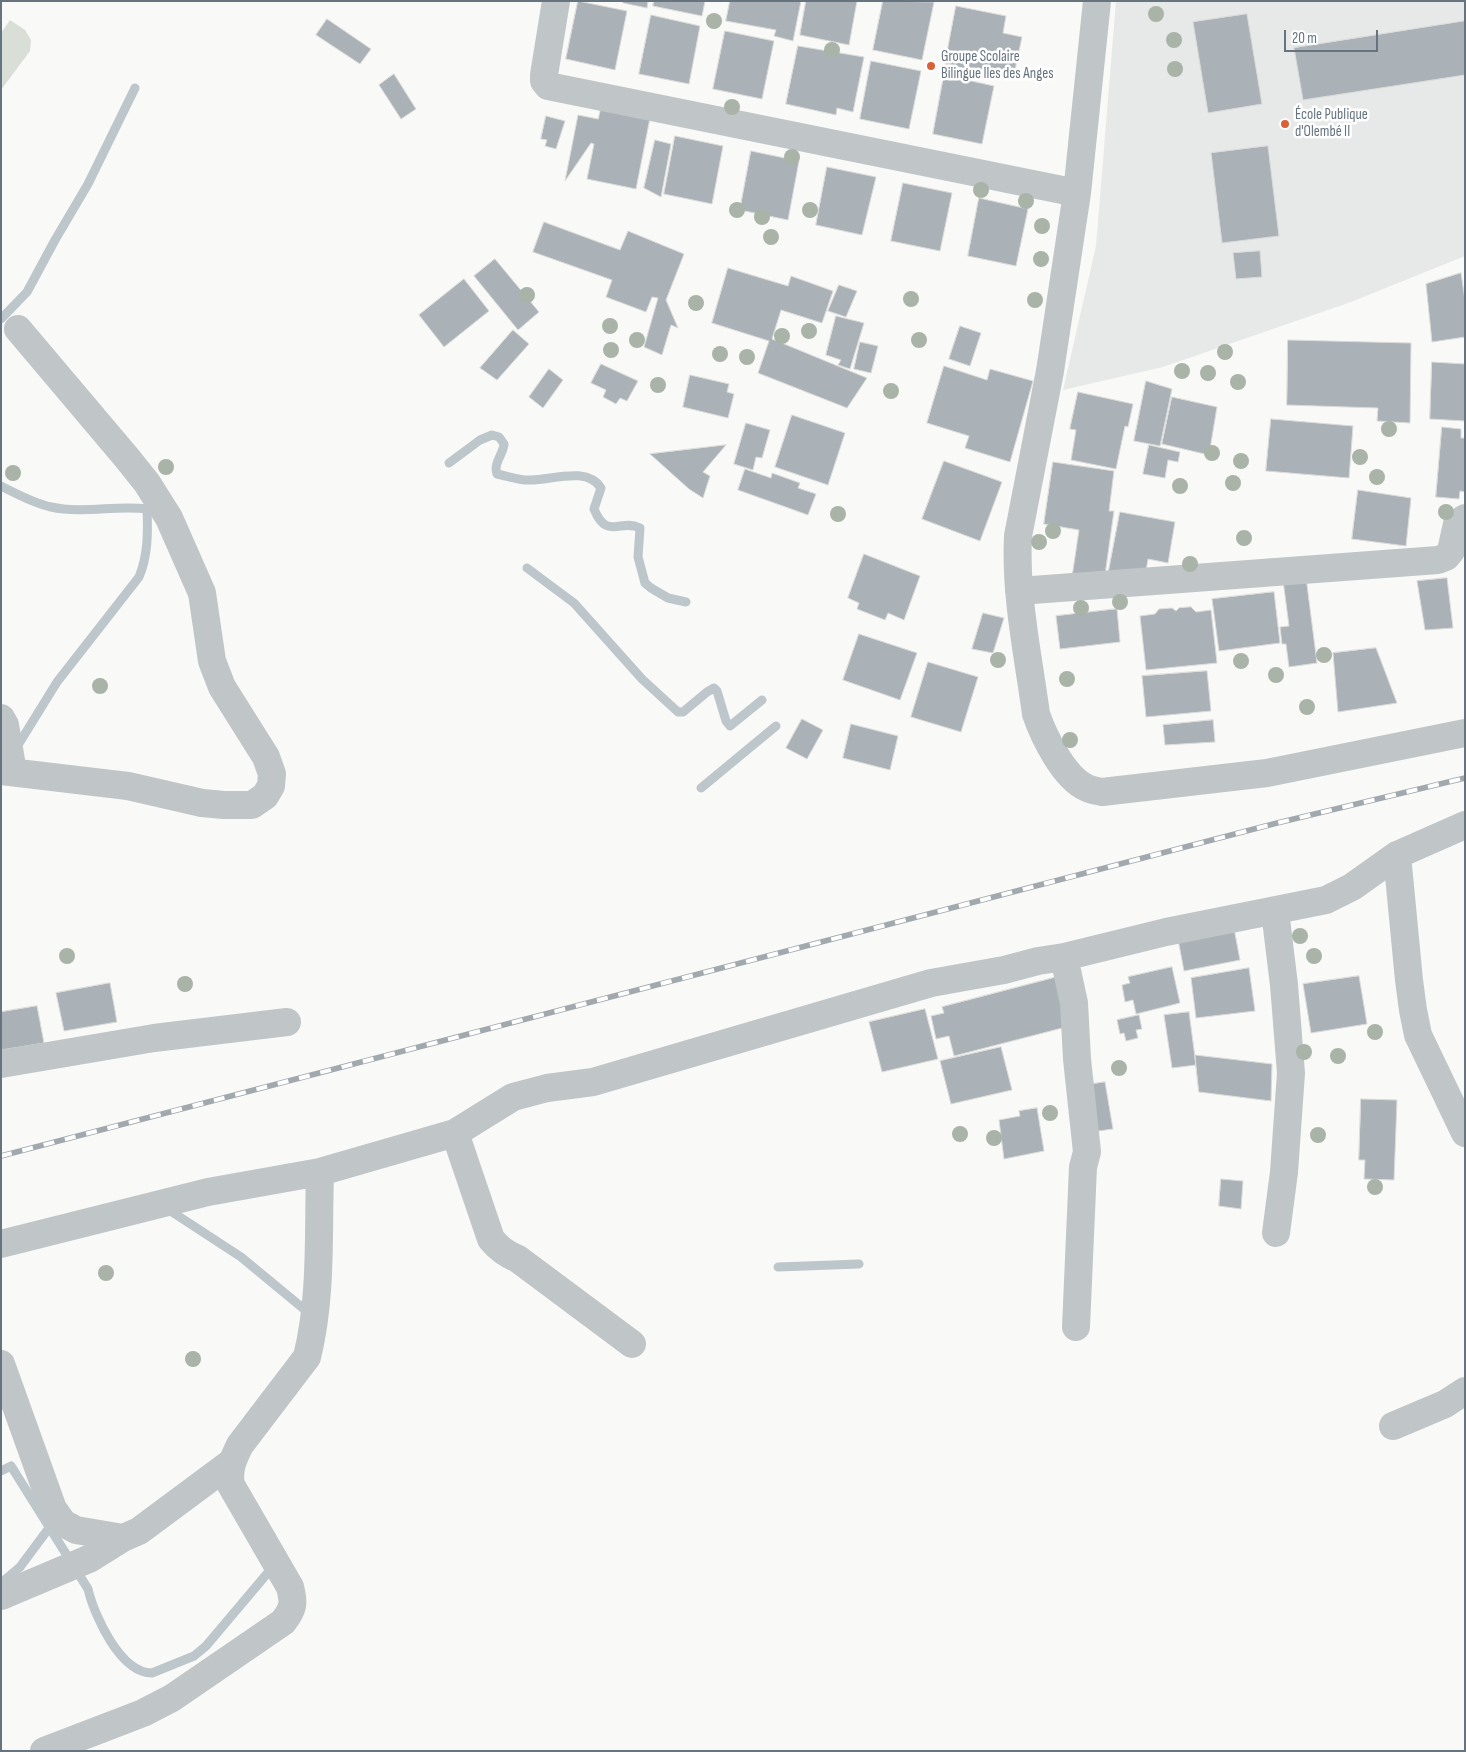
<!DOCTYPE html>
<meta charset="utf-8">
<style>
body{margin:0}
#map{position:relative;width:1466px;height:1752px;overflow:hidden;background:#f9f9f7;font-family:"Sofia Sans Condensed",sans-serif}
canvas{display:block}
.frame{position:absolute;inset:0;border:2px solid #667480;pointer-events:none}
.scale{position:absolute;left:1284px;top:30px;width:94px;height:22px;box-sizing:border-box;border:2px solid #667480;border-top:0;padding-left:6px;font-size:15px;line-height:18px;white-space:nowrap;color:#667480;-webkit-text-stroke:4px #fff;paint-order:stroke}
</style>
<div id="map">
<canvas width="1466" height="1752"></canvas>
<div class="frame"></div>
<div class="scale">20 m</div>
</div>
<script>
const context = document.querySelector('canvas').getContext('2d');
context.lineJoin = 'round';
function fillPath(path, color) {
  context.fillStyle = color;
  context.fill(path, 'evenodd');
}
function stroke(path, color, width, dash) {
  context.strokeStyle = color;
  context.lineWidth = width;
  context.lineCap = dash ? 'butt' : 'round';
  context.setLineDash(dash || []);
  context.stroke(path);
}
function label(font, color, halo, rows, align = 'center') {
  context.font = font + ' "Sofia Sans Condensed",sans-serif';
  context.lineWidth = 5;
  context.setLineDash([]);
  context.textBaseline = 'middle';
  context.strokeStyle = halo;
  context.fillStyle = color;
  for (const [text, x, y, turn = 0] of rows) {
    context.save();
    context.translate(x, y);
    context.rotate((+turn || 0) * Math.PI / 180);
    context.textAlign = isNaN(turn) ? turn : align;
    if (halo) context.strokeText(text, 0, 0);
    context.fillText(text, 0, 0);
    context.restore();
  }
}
const built = new Path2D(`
 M1116 1H1465V256L1351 302 1163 367 1063 390 1096 246Z`);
const green = new Path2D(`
 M10 20 25 30 31 40 30 51 1 90V33Z`);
const stream = new Path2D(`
 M1 319 27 292 55 240 88 184 135 88
 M449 463 480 440 492 435 499 437 504 444C503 455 493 463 497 474 508 476 520 481 531 480 552 480 587 466 601 488L594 509C607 541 621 518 640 528L638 557 645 583 651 588 668 598 686 602
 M1 486C17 494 33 503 51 507 83 514 116 505 147 509 148 532 148 556 139 577L57 682 15 750
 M527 568 574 603 642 679 678 712H683L707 692 714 688 717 691 726 721 730 726 762 700
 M701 788 776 726
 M166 1208 241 1257 310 1314
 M778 1267 859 1264
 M1 1471 11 1466 88 1589C94 1615 120 1673 152 1673L194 1656 206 1646 271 1569 270 1567
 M1 1583 20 1567 49 1528`);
const building = new Path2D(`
 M578 1 627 11 615 70 566 59Z
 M623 1H648L647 8 623 3Z
 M654 1H705L702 16 653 6Z
 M730 1H801L793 41 774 36 776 30 726 21Z
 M806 1H857L849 45 800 35Z
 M883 1 934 2 922 60 873 50Z
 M956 6 1006 16 1003 33 1022 37 1013 79 985 77 987 73 945 64Z
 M1247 14 1262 104 1208 113 1193 22Z
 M651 15 700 26 689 84 639 74Z
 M327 19 371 49 360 64 316 35Z
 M1465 21V75L1303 100 1294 48Z
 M725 31 774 41 762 99 713 89Z
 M798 46 864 57 853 112 837 108 836 115 786 104Z
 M871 61 921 71 909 129 860 119Z
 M394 74 416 109 401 119 379 85Z
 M944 75 994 86 982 144 933 134Z
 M601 108 650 118 636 189 587 179 594 144 591 143 565 181 578 115 598 119Z
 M546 116 565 121 556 149 545 146 547 140 541 139Z
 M675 136 723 146 712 204 664 194Z
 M655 140 671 144 661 197 644 188Z
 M1268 146 1279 236 1222 243 1211 153Z
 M751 151 799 161 788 220 740 210Z
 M827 167 876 177 862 235 816 225Z
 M903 183 952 193 940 251 891 241Z
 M979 198 1028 209 1016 266 968 256Z
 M544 222 620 250 628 231 684 254 666 300 678 328 671 325 662 355 644 347 658 298 652 297 646 312 606 297 612 280 533 252Z
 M1260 251 1262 277 1236 279 1233 253Z
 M495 259 539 312 518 330 474 276Z
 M728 268 788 286 791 276 833 291 822 323 781 310 772 339 867 378 847 408 758 373 769 341 712 323Z
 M1461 273 1465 300V337L1432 342 1426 284Z
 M464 279 489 311 444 347 419 315Z
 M839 285 857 291 846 317 828 311Z
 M836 316 864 323 850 369 838 365 841 360 826 355Z
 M960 326 981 333 970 366 949 359Z
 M513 330 529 344 497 380 480 368Z
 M1288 340 1411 343 1410 423 1377 421 1378 408 1287 405Z
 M860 342 878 346 871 373 854 369Z
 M1432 362 1465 364V421L1430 419Z
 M601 364 638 381 627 401 620 398 616 404 603 397 606 390 591 383Z
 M944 366 987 380 990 369 1033 381 1010 462 965 448 969 436 927 423Z
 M549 369 563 380 543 408 529 397Z
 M690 375 729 384 727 392 734 394 728 418 683 407Z
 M1146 381 1172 389 1160 446 1134 441Z
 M1078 392 1133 404 1128 427 1125 426 1116 469 1071 460 1076 430 1070 429Z
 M1172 397 1217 407 1209 455 1162 444Z
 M792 415 845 433 828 485 775 467Z
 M1271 419 1353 426 1349 478 1266 471Z
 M746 423 770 430 762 458 756 457 753 470 734 464Z
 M1442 427 1461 429V438H1465V492L1460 491 1459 499 1436 497Z
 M726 445 703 472 710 476 703 498 689 489 650 454Z
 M1149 445 1180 452 1178 462 1168 460 1165 478 1143 474Z
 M944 461 1002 482 980 541 922 519Z
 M1053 462 1114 471 1109 511H1114L1104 582 1072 577 1079 530 1044 524Z
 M745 469 771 478 772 473 800 483 798 488 816 494 808 515 738 490Z
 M1358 490 1411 498 1406 546 1352 539Z
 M1120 512 1175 522 1168 563 1148 559 1144 582 1108 575Z
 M864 554 920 576 904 620 888 613 885 620 857 609 859 603 848 598Z
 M1306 577 1317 663 1289 667 1286 644H1282L1280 627 1289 626 1283 580Z
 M1447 578 1453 628 1425 630 1417 581Z
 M1274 592 1280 643 1219 651 1212 599Z
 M1191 607 1196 612 1211 610 1217 663 1146 670 1140 616 1155 614 1159 609 1172 608 1176 611 1179 608Z
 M1117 609 1120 642 1060 649 1056 616Z
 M983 613 1004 618 993 653 972 649Z
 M859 634 917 653 900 700 843 680Z
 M1376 648 1397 703 1338 712 1333 653Z
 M928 662 978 677 961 732 911 717Z
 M1207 671 1211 711 1146 717 1142 676Z
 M802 719 823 730 807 759 786 748Z
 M1213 720 1215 742 1165 745 1163 725Z
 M851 724 898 736 890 770 843 758Z
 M1233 923 1240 960 1184 971 1177 934Z
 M1172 967 1180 1003 1136 1014 1133 1000 1125 1002 1122 985 1130 983 1128 977Z
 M1249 968 1255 1011 1196 1018 1191 978Z
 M1359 976 1367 1024 1311 1033 1303 984Z
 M1057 977 1070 1026 954 1056 949 1036 936 1039 931 1016 944 1013 942 1007Z
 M110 983 117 1022 64 1031 56 993Z
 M37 1006 44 1043 1 1050V1012Z
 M925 1009 938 1059 882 1072 869 1022Z
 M1189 1012 1196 1065 1172 1068 1164 1015Z
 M1139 1015 1142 1029 1136 1030 1138 1038 1126 1041 1124 1033 1120 1034 1117 1020Z
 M1001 1047 1012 1090 951 1104 940 1061Z
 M1195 1055 1272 1064 1271 1101 1199 1092Z
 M1105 1082 1113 1129 1091 1132 1086 1085Z
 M1361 1099 1397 1100 1394 1180 1364 1179 1365 1160H1359Z
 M1037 1108 1044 1151 1004 1159 999 1120 1020 1116 1019 1111Z
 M1221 1179 1243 1181 1241 1209 1219 1206Z`);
const minor = new Path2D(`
 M556 1 544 75V81L548 86 1077 193
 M1097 1 1077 193 1050 371 1018 536C1015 595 1028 655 1036 714 1044 737 1064 778 1087 788 1091 790 1097 791 1102 792L1267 773 1465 733
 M1019 591 1438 560 1446 557 1451 551 1457 524 1465 518
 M1 718 5 725 13 772
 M1 771 128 786 202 803 224 805H252L265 796 271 786 272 774 266 757 222 687 212 661 202 593 169 518 147 483 127 458 18 329
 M1397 855 1409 980 1413 1010 1418 1035 1465 1133
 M1275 911 1284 985 1291 1073 1284 1172 1276 1233
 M1 1064 154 1038 287 1022
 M455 1133 491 1239C499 1249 506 1254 518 1259L632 1344
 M1 1244 208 1192 320 1172 455 1133 513 1097 547 1088 593 1082 931 983 1004 970 1038 961 1064 957
 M1076 1327 1083 1167 1087 1152 1077 1059 1074 1003 1064 957 1166 932 1326 900 1352 887 1397 855 1465 825
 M1 1364 53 1509 63 1523 76 1530 123 1538 139 1531 232 1462
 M1393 1426 1445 1404 1465 1391
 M1 1596 91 1558 123 1538
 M44 1751 143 1713 172 1698 283 1622C294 1608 294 1603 290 1587L231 1485C228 1470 233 1459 240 1445L307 1357C322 1297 318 1233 320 1172`);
const rail = new Path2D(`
 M1 1156 1277 823 1465 778`);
const trees = [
 [1156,14],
 [714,21],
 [1174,40],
 [832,50],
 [1175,69],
 [732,107],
 [792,157],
 [981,190],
 [1026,201],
 [737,210],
 [810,210],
 [762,217],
 [1042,226],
 [771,237],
 [1041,259],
 [527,295],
 [911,299],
 [1035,300],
 [696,303],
 [610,326],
 [809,331],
 [782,336],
 [637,340],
 [919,340],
 [611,350],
 [1225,352],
 [720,354],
 [747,357],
 [1182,371],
 [1208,373],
 [1238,382],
 [658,385],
 [891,391],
 [1389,429],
 [1212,453],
 [1360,457],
 [1241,461],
 [166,467],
 [13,473],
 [1377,477],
 [1233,483],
 [1180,486],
 [1446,512],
 [838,514],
 [1053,531],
 [1244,538],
 [1039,542],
 [1190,564],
 [1120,602],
 [1081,608],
 [1324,655],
 [998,660],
 [1241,661],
 [1276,675],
 [1067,679],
 [100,686],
 [1307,707],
 [1070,740],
 [1300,936],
 [67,956],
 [1314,956],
 [185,984],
 [1375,1032],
 [1304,1052],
 [1338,1056],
 [1119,1068],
 [1050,1113],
 [960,1134],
 [1318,1135],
 [994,1138],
 [1375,1187],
 [106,1273],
 [193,1359]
];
const markers = [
 [931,66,5,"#d86138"],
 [1285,124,5,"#d86138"]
];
const poiNames = [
 ["Groupe Scolaire",941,57],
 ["Bilingue Iles des Anges",941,74],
 ["École Publique",1295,115],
 ["d'Olembé II",1295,132]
];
fillPath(built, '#e7e8e8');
fillPath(green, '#d9ded6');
stroke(stream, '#bdc6cb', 9);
fillPath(building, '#aab2b7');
stroke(building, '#dbdbd9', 1);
stroke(minor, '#c0c5c8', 28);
stroke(rail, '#a2a9ae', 5.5);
stroke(rail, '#fff', 4, [11]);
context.fillStyle = '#a9b3a7';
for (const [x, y] of trees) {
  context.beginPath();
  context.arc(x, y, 8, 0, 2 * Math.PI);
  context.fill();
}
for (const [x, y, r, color] of markers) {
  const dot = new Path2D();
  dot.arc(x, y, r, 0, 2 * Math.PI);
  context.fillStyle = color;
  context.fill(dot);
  stroke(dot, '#fff', 2);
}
label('15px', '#667480', '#fff', poiNames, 'left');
</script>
